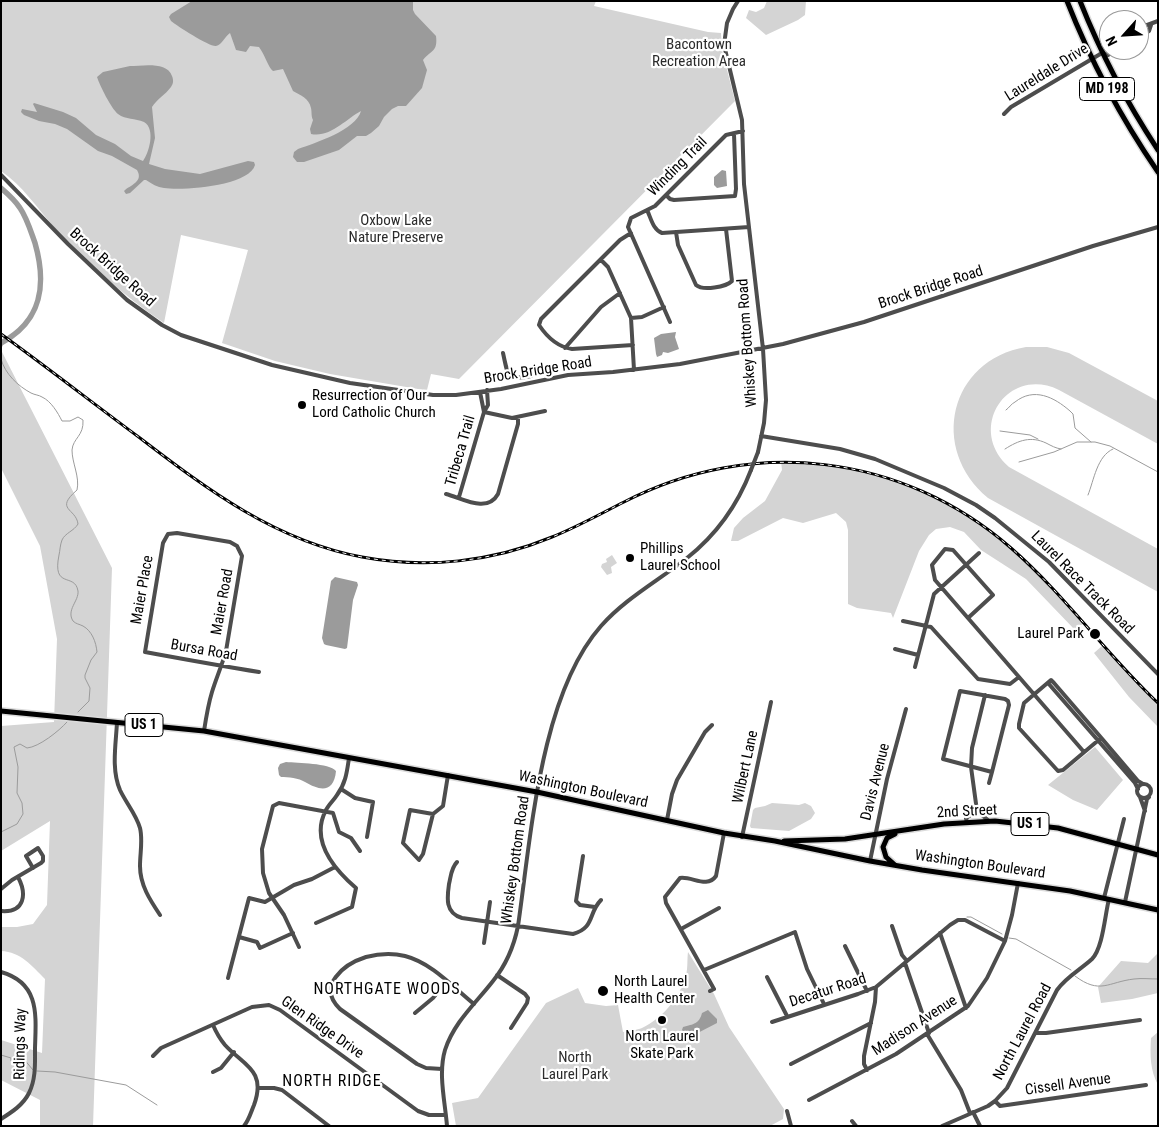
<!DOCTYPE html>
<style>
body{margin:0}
#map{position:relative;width:1159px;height:1127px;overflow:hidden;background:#fff;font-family:"Roboto Condensed",sans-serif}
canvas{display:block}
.frame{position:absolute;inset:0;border:2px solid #000;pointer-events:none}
.north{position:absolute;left:1099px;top:10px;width:50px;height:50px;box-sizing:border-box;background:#fff;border:1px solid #999;border-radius:50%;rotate:244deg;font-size:14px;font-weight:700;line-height:20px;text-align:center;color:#000}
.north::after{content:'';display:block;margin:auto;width:18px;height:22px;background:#000;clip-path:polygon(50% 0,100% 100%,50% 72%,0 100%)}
</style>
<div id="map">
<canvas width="1159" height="1127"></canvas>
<div class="frame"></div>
<div class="north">N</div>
</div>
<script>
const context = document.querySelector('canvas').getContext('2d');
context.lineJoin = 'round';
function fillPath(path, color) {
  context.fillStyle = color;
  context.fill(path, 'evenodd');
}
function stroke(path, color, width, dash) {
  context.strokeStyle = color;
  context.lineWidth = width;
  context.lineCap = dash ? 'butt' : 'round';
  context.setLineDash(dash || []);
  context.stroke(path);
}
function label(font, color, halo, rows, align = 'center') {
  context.font = font + ' "Roboto Condensed",sans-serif';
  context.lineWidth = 4.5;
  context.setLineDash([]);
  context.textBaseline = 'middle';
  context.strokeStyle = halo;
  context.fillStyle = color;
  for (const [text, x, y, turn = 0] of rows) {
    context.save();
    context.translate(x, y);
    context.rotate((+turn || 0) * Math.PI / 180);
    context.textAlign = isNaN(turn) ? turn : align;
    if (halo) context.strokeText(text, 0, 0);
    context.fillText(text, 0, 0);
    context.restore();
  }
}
const green = new Path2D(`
 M1 1H596L594 6 708 32 721 33 722 50 735 101 459 379 431 374 427 390 418 389 330 374 275 361 222 343 248 250 181 235 164 323C123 296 87 262 54 227 37 208 22 185 1 171Z
 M767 1H806L805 15 798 20 766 35 746 18 749 10 756 12 764 8Z
 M1026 347H1047L1069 353 1158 401V444L1059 390C1007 365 966 429 1009 467L1158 549V592L988 498C929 449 949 360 1026 347Z
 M1 350 112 568 93 1126H40V1100L1 1080V1040L42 1053 45 979C32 966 21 952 1 951V927H17L33 924 47 905 50 821 1 851V726L54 722 57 639 40 546 1 468Z
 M781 461C916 462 999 526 1084 623L1075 630 1026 579 981 550 964 532 950 527 936 529 929 535 919 551 893 618 891 613 857 608 848 604V530L846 522 836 513 803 523 783 518 738 541H731L734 528 743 518 765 501 782 470Z
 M612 555 617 563 611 567 612 573 607 575 601 567 602 564 607 562 606 559Z
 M1103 645 1158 703V727L1129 697 1094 653Z
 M1095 747 1123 780 1097 810 1073 800 1048 785Z
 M772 803 799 805 805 803 811 806 815 813 811 819 789 831 751 828 750 826 753 810 755 808 765 806Z
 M688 952 714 994 729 1027 784 1109 783 1119 770 1126H456L452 1103 478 1098 546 1003 578 988 585 1003 606 1006 618 1005 623 1032C629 1031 637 1030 642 1028 663 1018 680 997 686 975 688 968 687 959 688 952Z
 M1158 953V993L1132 999 1101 1003 1098 987 1121 961 1148 963Z
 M1158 1032V1085C1150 1070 1150 1055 1151 1038Z`);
const water = new Path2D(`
 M192 1H413V10L415 14 436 36C438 52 431 50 423 60L427 70 422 88 406 106H398L392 109 384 117 379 126 371 133 366 136H357L339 150 304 162H297L293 157 294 152 298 149C315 143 356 130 361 111 346 119 330 138 311 134L310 129 313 120C311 116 312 113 311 108 309 98 300 95 293 91L283 69 273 71C268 67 265 55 259 47L250 46 246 52 236 50 230 33C225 36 222 45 216 46 210 47 177 26 171 21L169 17 171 14Z
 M130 66C142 66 167 61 172 76 174 81 173 84 171 87 165 95 157 99 152 107L155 138 149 164 165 169 200 174 248 161 254 162 255 165C249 186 183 191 164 188 157 187 152 184 146 180H144L130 193 126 194 124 191C130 185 144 182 137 170L112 156 98 151 67 129 55 124 39 121 24 115 21 112 22 109 37 112 33 104 34 103 63 112 76 118 96 135 115 144 131 156 143 161C149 153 156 129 144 122 135 118 126 120 118 114 111 108 100 86 97 77L103 72Z
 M722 170 726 171 727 186 717 188 714 185V177Z
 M676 332 675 337 679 349 668 353 663 352 662 355 657 357 656 354 654 338 661 334Z
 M335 577 357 582 358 585 353 600 347 648 345 649 326 645 324 644 322 638 331 581Z
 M286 762C298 763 329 763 336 771 334 793 320 791 305 782 299 778 288 777 281 777L279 775 278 768 280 764Z
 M708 1010 717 1019V1023L690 1037 686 1038 681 1033 683 1027C694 1024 699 1024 702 1013Z`);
const stream = new Path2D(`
 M1 349 3 342
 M1 359C5 374 18 386 31 393 35 395 39 395 42 397 51 401 58 413 62 421H70L78 417 83 420C84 436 73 438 72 450 72 463 80 477 77 490 54 510 76 508 78 524 74 531 65 533 62 540 60 545 60 551 59 555 52 590 75 572 78 591 79 601 66 610 73 621 76 624 79 624 83 626 92 631 96 642 97 652L91 660 85 675V678L90 688 89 701 78 712
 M1006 410C1009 408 1011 404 1015 402 1034 387 1054 397 1070 411L1073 414 1075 428 1091 442
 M1000 431 1030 435 1038 439
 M1005 449C1019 440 1031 436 1046 443 1052 446 1055 448 1061 449
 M1019 462 1054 452 1077 442H1095L1110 446 1158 472
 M1088 495C1094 480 1097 456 1113 449
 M1 832 17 824 23 814 22 803 17 793 18 767 14 747 20 744 27 748C39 747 59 731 67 722
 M967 917H971L1002 934
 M1009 938 1016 939 1071 970
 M1075 976C1100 995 1108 982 1134 979 1142 978 1150 979 1158 979
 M1 1055 11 1058V1061L14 1062 18 1059 23 1058 33 1070
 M37 1071 55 1072 126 1085 157 1105`);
const river = new Path2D(`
 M1 188C8 194 15 200 20 208 27 218 31 232 35 243 47 285 42 321 1 343`);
const minor = new Path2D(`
 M738 1 733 9 727 23 724 45 742 120 744 184 763 349 766 400 764 423 758 452
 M1139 28 1158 21
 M1139 37 1149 31 1151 25
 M1102 53 1108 55 1116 50
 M1102 53 1104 47 1109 45
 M1004 114 1011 107 1102 53
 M1 175 68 244 127 300 162 325 181 335 272 365 350 383 433 395H456L501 389 568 375 613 372 680 364 783 344 864 322 1093 246 1158 227
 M666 195 670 199 674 200 735 196 736 189 734 134
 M647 210C651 218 653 230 662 233L749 227
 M676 232 678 245 696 285C703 291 726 287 732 281L726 229
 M631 233 620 240 541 319 539 325C547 337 558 347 572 349L633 345
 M601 260 608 267 631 318 634 370
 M631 318 642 317 664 307
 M670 322 628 227 631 218 655 206 726 135 743 131
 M565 348 601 307 620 293
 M503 353C508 375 506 381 531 376
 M480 392 484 412 488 405 487 390
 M761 436 840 449 875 459 944 488 976 505 995 518 1049 562 1158 674
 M446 494C462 498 487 514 498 494L518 424V417
 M459 497 484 412 512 418 545 411
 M968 618 993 595 953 550 945 549 932 565 935 580 1084 752
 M903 621 931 627 978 679 1010 684 1019 677
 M895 649 918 655
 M915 667 934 594 979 553
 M1048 683 1135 783 1138 789
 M985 695 972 748 971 767 977 811 989 821
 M117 722C116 744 111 769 120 790 126 803 136 814 140 828 143 840 140 853 140 866 140 885 150 900 160 915
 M204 731C206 718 208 705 212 692 216 679 222 665 226 651L242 556 237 546 230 542 177 533 168 534 163 543 145 652C183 659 221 666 259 672
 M1101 738 1063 770 1058 771 1019 728V724L1024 703 1051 680 1054 683 1098 734 1104 741 1138 781 1143 784
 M989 783 992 772 1009 705 1008 701 1005 699 960 691 943 759 992 772
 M1137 791a7 7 0 1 1 14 0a7 7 0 1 1-14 0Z
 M341 789 355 798 373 802 367 837
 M1140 797 1145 811
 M433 814 410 810 403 843 419 860 423 854 433 814 443 806 448 775
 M667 820 672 794 677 780 705 732 712 725
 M967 823 966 818 977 811
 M742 837 771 702
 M583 856 576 901 580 905 595 907
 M870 861 887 779 906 709
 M457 862C451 868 451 876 449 884 447 898 445 913 462 918L573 934C595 928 588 913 601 900
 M1 889 12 880 41 863 43 861V856L38 848 26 856 33 868
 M1104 898 1124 819
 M1125 902 1147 799 1149 797
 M1 911C25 913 27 894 18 877
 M316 923 352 907 356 888C334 869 310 840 326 810 329 804 334 800 337 795 346 783 347 771 349 758
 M892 926 902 955 907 961
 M681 929 719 908
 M940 933 966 1008
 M239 937 257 942 260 948 293 933
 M484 943 490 902
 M845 946 867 991
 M299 947 284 915 269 893 263 873 262 849 273 806 279 803 333 813 339 832 351 838 360 851
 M905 963 929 1033
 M704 970 795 932 807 969 824 1004
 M1 972C40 983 36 1015 35 1048 35 1063 36 1079 29 1093 23 1105 12 1112 1 1119
 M497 975 525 994 528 998 527 1003 511 1028
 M767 977 787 1016
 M228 978 249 898 265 902 294 885 312 879 335 867
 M710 991 714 989 666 903 665 897 680 878C692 876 707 889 716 876L724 833
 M415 1013 433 998 447 981
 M772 1022 858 994 876 987 950 925 958 920H965L1005 941
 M213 1025C216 1032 220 1039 225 1045 243 1065 267 1070 254 1105 251 1112 249 1120 244 1126
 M1035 1033H1046L1140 1020
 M927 1034 961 1090 970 1113
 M153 1056 161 1048 252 1007 269 1005 280 1010 418 1111 429 1115H446
 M791 1064 871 1023
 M442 1069 426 1068 417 1064 340 1009C316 986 344 964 366 957 378 954 392 953 405 956 432 963 453 987 474 1004
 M867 1070 864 1064V1056L875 1002 876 987
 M213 1072 221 1068 234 1052
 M258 1088H274L282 1090 329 1126
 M809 1100 896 1054 968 1006 987 978 1005 941 1012 915 1018 883
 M995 1101 1000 1106 1146 1085
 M787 1111 791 1126
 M973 1112 980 1126
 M852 1121 856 1126
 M447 1126C445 1101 438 1074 445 1050 454 1022 476 1003 493 981 506 965 514 946 518 926 531 837 540 695 601 626 626 598 658 581 687 558 716 535 738 504 751 470
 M942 1126 988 1106 995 1101 1007 1088 1057 990C1066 977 1080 970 1092 959 1103 948 1105 914 1109 899`);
const major = new Path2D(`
 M1067 1C1091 62 1121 118 1158 172
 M1080 1C1101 54 1127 103 1158 150
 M1 711 204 731 537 792 724 833 775 841 870 861 922 870 1070 891 1158 910
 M895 834 887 838 883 847 886 857 895 865
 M784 841 845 839 944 824 995 821 1058 828 1158 855`);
const rail = new Path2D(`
 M1 334C48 368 94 404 140 438 208 490 276 541 362 557 426 569 492 562 552 537 577 527 600 514 624 502 752 436 902 453 1011 548 1065 595 1106 654 1158 703`);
const minorBridge = new Path2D(`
 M751 470 758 452`);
const markers = [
 [302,405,5,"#000"],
 [630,558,5,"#000"],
 [1095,634,6,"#000"],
 [603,991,6,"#000"],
 [662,1020,5,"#000"]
];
const shields = [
 [1107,89,55],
 [144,725,38],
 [1030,824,38]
];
const shieldNames = [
 ["MD 198",1107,89],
 ["US 1",144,725],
 ["US 1",1030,824]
];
const parkNames = [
 ["Bacontown",699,45],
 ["Recreation Area",699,62],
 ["Oxbow Lake",396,221],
 ["Nature Preserve",396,238],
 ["North",575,1058],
 ["Laurel Park",575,1075]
];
const streetNames = [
 ["Laureldale Drive",1047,73,-32],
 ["Winding Trail",678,167,-45],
 ["Brock Bridge Road",112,268,42],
 ["Brock Bridge Road",931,288,-18],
 ["Whiskey Bottom Road",748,343,-94],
 ["Brock Bridge Road",538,371,-9],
 ["Tribeca Trail",461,451,-74],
 ["Laurel Race Track Road",1082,583,45],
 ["Maier Place",143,590,-80],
 ["Maier Road",223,602,-80],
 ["Bursa Road",204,651,10],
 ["Wilbert Lane",746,767,-78],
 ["Davis Avenue",876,782,-76],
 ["Washington Boulevard",583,790,12],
 ["2nd Street",967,812,-3],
 ["Whiskey Bottom Road",516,860,-82],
 ["Washington Boulevard",980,865,8],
 ["Decatur Road",828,991,-18],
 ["Madison Avenue",915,1026,-33],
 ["Glen Ridge Drive",322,1028,35],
 ["North Laurel Road",1023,1032,-62],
 ["Ridings Way",21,1044,-89],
 ["Cissell Avenue",1068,1085,-8]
];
const poiNames = [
 ["Resurrection of Our",312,396],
 ["Lord Catholic Church",312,413],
 ["Phillips",640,549],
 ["Laurel School",640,566],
 ["Laurel Park",1084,634,"right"],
 ["North Laurel",614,982],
 ["Health Center",614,999],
 ["North Laurel",662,1037,"center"],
 ["Skate Park",662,1054,"center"]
];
const neighbourhoodNames = [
 ["NORTHGATE WOODS",387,990],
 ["NORTH RIDGE",332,1082]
];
fillPath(green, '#d4d4d4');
fillPath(water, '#9b9b9b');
stroke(stream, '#9b9b9b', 1);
stroke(river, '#9b9b9b', 5.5);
stroke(major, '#dbdbdb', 8);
stroke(minor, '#4d4d4d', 4);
stroke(major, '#000', 5);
stroke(rail, '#000', 3);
stroke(rail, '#fff', 1, [4]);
stroke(minorBridge, '#4d4d4d', 4);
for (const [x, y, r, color] of markers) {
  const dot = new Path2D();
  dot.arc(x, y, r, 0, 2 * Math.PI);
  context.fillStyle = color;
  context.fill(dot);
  stroke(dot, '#fff', 2);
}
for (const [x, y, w] of shields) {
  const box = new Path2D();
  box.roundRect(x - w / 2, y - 11.5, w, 23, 4);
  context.fillStyle = '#fff';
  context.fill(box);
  stroke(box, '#000', 1);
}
label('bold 14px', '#000', null, shieldNames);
label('15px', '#2b2b2b', '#fff', parkNames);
label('15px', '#000', '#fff', streetNames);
label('15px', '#000', '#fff', poiNames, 'left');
context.letterSpacing = '1px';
label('16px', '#000', '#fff', neighbourhoodNames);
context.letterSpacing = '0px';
</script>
